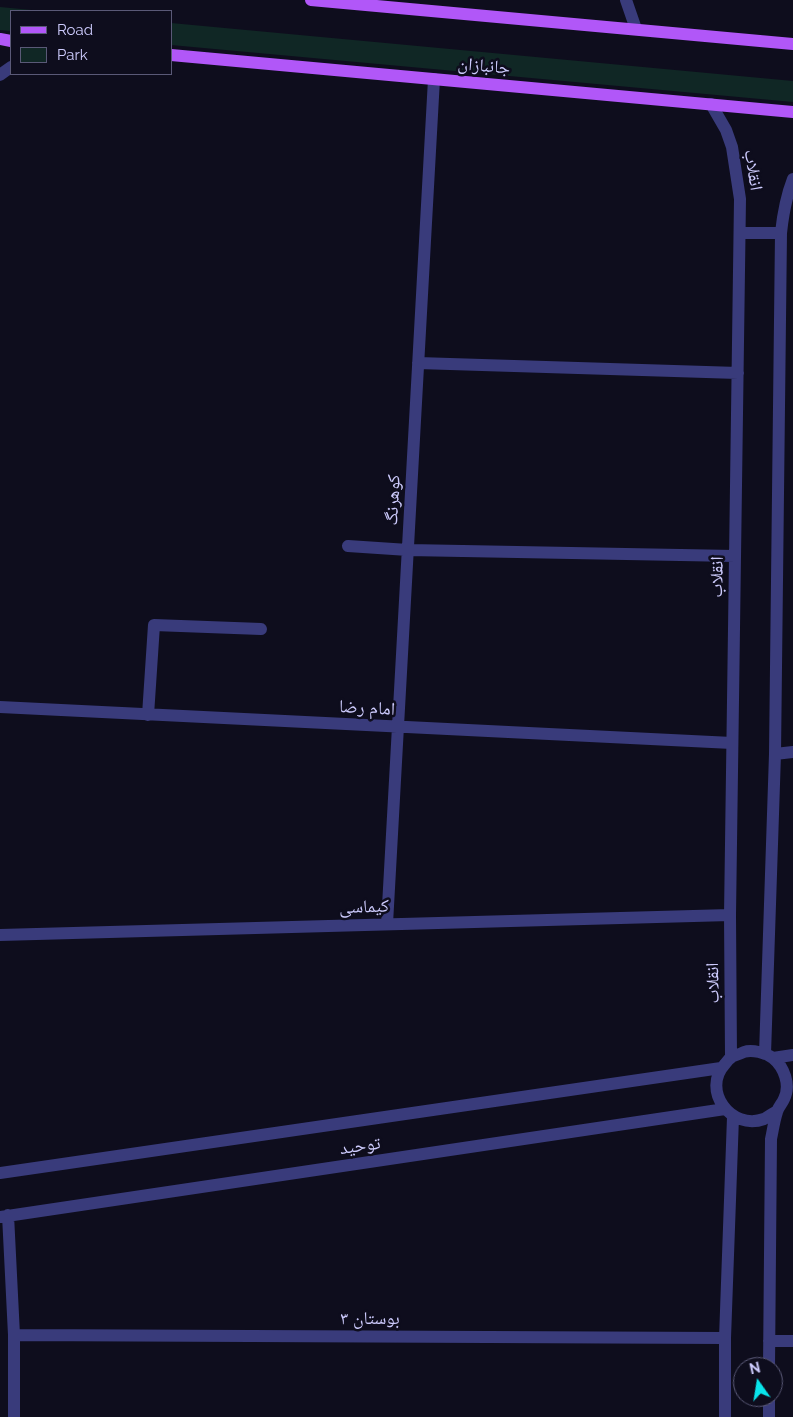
<!DOCTYPE html>
<meta charset="utf-8">
<style>
body{margin:0}
#map{position:relative;width:793px;height:1417px;overflow:hidden;background:#0e0d1d;font-family:Raleway,sans-serif}
canvas{display:block}
.legend{position:absolute;left:10px;top:10px;width:162px;height:65px;box-sizing:border-box;background:#0e0d1d;border:1px solid #5a5977;margin:0;padding:6px 9px;list-style:none;font-size:15px;color:#cdcbfd}
.legend li{display:flex;align-items:center;gap:10px;height:25px}
.legend b{width:25px;border:1px solid #5a5977}
.north{position:absolute;left:733px;top:1357px;width:50px;height:50px;box-sizing:border-box;background:#0e0d1d;border:1px solid #5a5977;border-radius:50%;rotate:347deg;font-size:14px;font-weight:700;line-height:20px;text-align:center;color:#cdcbfd}
.north::after{content:'';display:block;margin:auto;width:18px;height:22px;background:#09e4eb;clip-path:polygon(50% 0,100% 100%,50% 72%,0 100%)}
</style>
<div id="map">
<canvas width="793" height="1417"></canvas>
<ul class="legend">
<li><b style="height:6px;background:#b157f8"></b>Road</li>
<li><b style="height:14px;background:#102725"></b>Park</li>
</ul>
<div class="north">N</div>
</div>
<script>
const context = document.querySelector('canvas').getContext('2d');
context.lineJoin = 'round';
function fillPath(path, color) {
  context.fillStyle = color;
  context.fill(path, 'evenodd');
}
function stroke(path, color, width, dash) {
  context.strokeStyle = color;
  context.lineWidth = width;
  context.lineCap = dash ? 'butt' : 'round';
  context.setLineDash(dash || []);
  context.stroke(path);
}
function label(font, color, halo, rows, align = 'center') {
  context.font = font + ' Raleway,"Noto Naskh Arabic",sans-serif';
  context.lineWidth = 5;
  context.setLineDash([]);
  context.textBaseline = 'middle';
  context.strokeStyle = halo;
  context.fillStyle = color;
  for (const [text, x, y, turn = 0] of rows) {
    context.save();
    context.translate(x, y);
    context.rotate((+turn || 0) * Math.PI / 180);
    context.textAlign = isNaN(turn) ? turn : align;
    if (halo) context.strokeText(text, 0, 0);
    context.fillText(text, 0, 0);
    context.restore();
  }
}
const green = new Path2D(`
 M0 7 42 11H11V31L0 30Z
 M171 23 793 81V102L171 45Z`);
const minor = new Path2D(`
 M626 0 636 29
 M0 75 11 67
 M711 104 726 130 732 147 740 199 730 915 731 1057
 M740 233H781
 M418 363 738 373
 M348 546 408 550 735 556
 M0 707 732 743
 M148 715 154 625 261 629
 M775 754 793 752
 M387 924 434 79
 M0 935 730 915
 M765 1054 775 754 781 233C783 214 786 197 793 179
 M773 1058 793 1055
 M0 1173 721 1068
 M8 1215 14 1335V1417
 M0 1217 725 1109
 M14 1335 725 1338
 M769 1341H793
 M769 1367 771 1139C773 1130 774 1121 777 1112 778 1107 782 1104 784 1099 791 1085 784 1067 773 1058 766 1053 752 1049 744 1052 740 1054 736 1055 733 1056 730 1058 727 1061 725 1064 701 1090 731 1131 764 1119 768 1117 773 1113 777 1111
 M725 1417V1338L733 1117
 M769 1417V1397`);
const major = new Path2D(`
 M311 0 793 44
 M0 39 11 41
 M171 55 793 112`);
const streetNames = [
 ["جانبازان",484,66,5],
 ["انقلاب",753,170,81],
 ["کوهرنگ",393,500,-87],
 ["انقلاب",717,577,-89],
 ["امام رضا",367,708,3],
 ["کیماسی",364,907,-2],
 ["انقلاب",713,983,-91],
 ["توحید",360,1146,-8],
 ["بوستان ۳",370,1319]
];
fillPath(green, '#102725');
stroke(minor, '#393b7b', 12);
stroke(major, '#b157f8', 12);
label('18px', '#cdcbfd', '#0e0d1d', streetNames);
</script>
